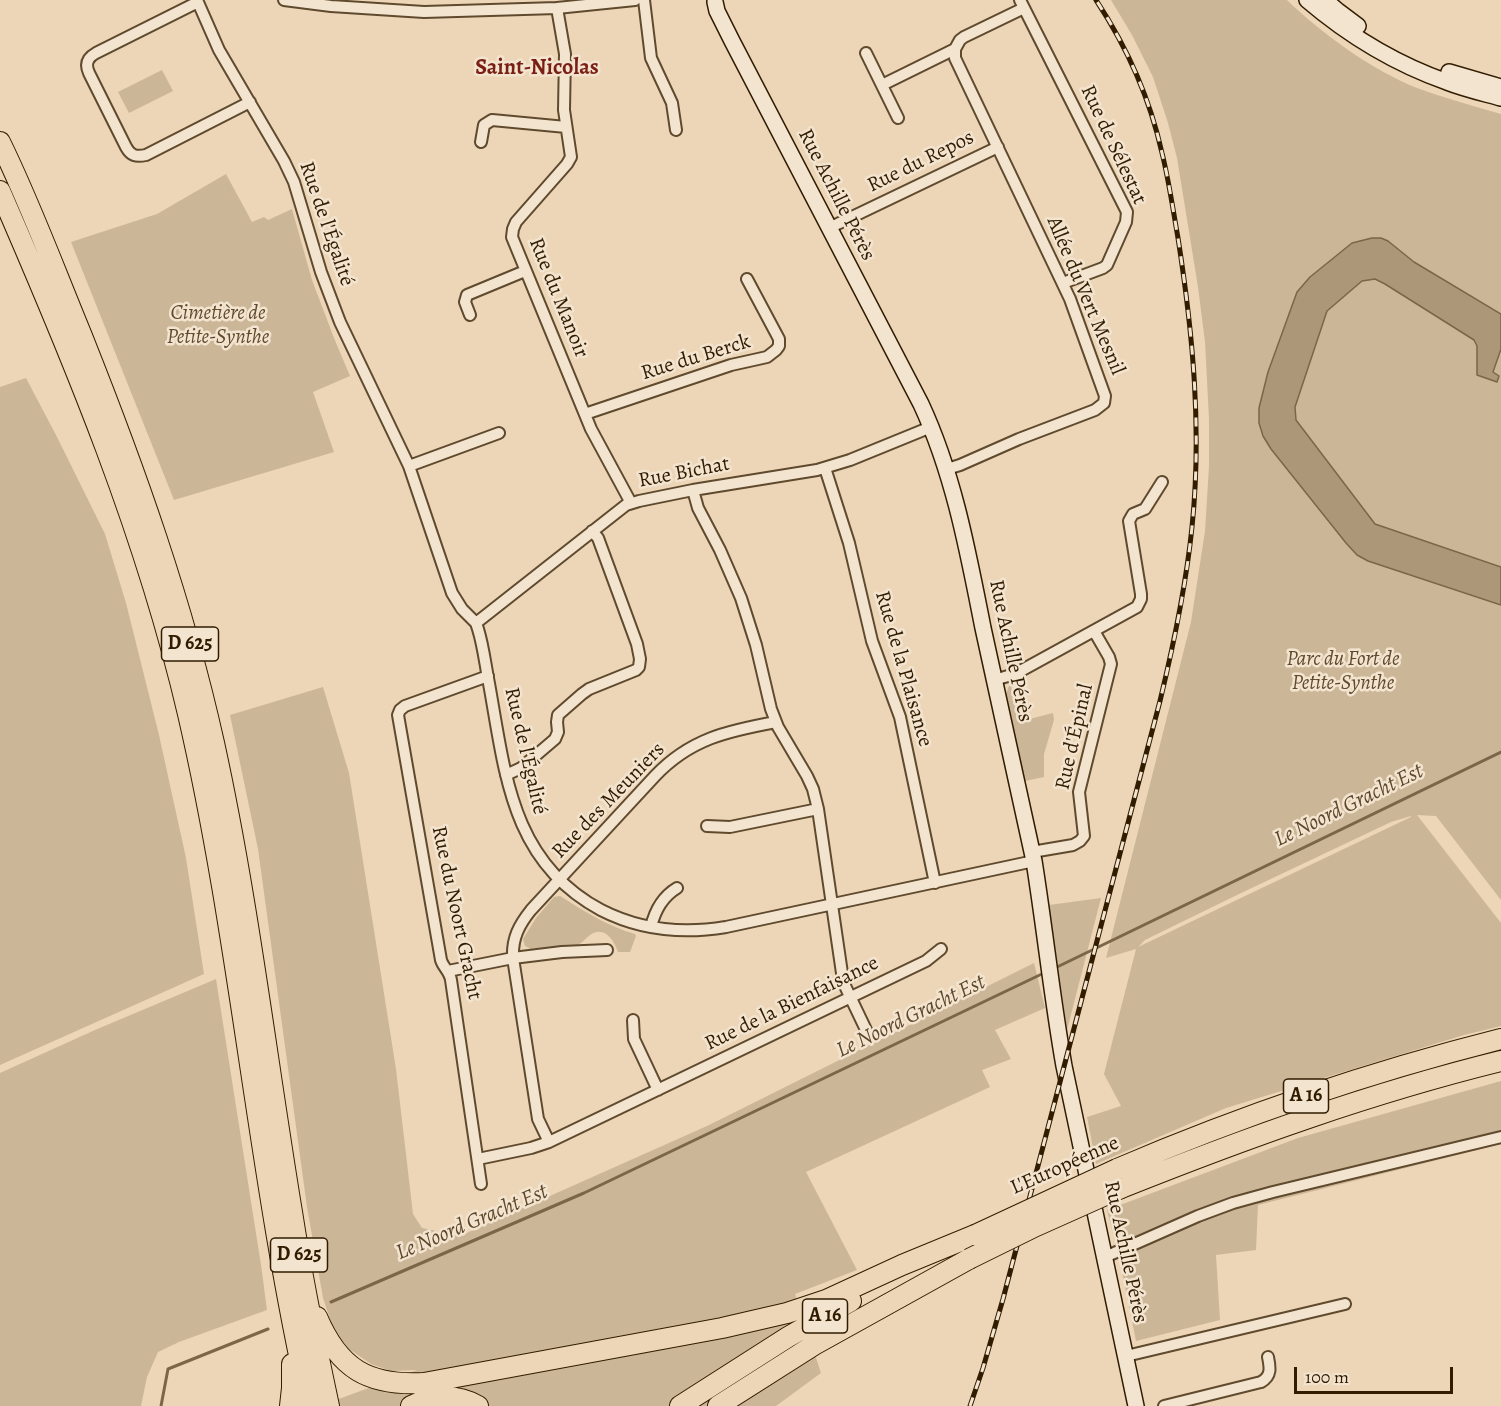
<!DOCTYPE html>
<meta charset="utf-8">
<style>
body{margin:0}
#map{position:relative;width:1501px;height:1406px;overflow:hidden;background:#ecd6b7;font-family:Alegreya,serif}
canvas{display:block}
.scale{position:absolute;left:1294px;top:1367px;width:159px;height:27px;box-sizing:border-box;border:3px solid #311c00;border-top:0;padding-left:8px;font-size:18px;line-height:21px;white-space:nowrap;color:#311c00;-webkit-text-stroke:4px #f3e4d0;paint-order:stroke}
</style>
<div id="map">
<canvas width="1501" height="1406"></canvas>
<div class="scale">100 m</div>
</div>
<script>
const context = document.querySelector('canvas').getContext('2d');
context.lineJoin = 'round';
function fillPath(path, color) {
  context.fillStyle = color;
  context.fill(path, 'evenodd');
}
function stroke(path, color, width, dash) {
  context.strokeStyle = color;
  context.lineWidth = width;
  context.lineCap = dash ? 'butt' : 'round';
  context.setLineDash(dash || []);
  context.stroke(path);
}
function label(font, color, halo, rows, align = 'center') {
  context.font = font + ' Alegreya,serif';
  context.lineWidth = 5;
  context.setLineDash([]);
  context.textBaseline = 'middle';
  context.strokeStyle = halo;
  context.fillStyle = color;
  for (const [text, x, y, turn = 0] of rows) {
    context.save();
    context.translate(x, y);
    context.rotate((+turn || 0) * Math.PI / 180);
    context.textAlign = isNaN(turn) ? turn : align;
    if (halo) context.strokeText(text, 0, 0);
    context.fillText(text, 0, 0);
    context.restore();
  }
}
const green = new Path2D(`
 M1111 0H1287C1322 34 1372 70 1417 88 1445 98 1473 106 1501 114V900L1436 816 1417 815 1501 923V1026L1464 1035 1226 1108 1096 1164 1087 1117 1121 1106 1104 1074 1136 949 1106 958 1191 622 1205 531 1209 466V419L1205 342 1198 287 1177 158 1168 123 1153 77 1132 35ZM1411 816V817L1138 947 1145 940 1237 895 1391 822Z
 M162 70 173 91 129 113 118 92Z
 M226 174 252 222 264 217 268 220 292 209 312 280 334 338 350 376 313 392 334 452 174 500 71 242 157 214Z
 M26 378 57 437 105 534 126 603 159 735 186 858 204 974 0 1065V387Z
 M1011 685 1018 722 1053 713 1054 720 1044 754V777L1025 781 1006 694 1009 686Z
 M323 687 349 773 396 1069 413 1214 422 1228 460 1236 707 1126 1034 963 1045 1008 995 1030 1011 1059 982 1070 990 1087 806 1172 857 1270 795 1294 821 1373 776 1406H320L417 1370 391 1371 371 1364 349 1349 334 1331 323 1298 307 1207 258 849 230 715Z
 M560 896C584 911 607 926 635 934L636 936 630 952H618C614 940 604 925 590 935 585 939 583 942 578 945L531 949 525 946 523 939 536 918 554 897Z
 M1101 898 1067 1030 1049 905Z
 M216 979 261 1265 267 1310 179 1342 158 1352 147 1377 141 1406H0V1073L95 1030Z
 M1501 1081V1144L1258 1205 1256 1250 1216 1255 1220 1320 1136 1341 1119 1257 1107 1210 1298 1138Z`);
const water = new Path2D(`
 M1372 238H1381L1388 241 1414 262 1501 314V349L1493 372 1499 376 1497 382 1477 375V346L1474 340 1385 284 1375 279 1362 281 1327 311 1295 407 1296 420 1375 524 1501 567V605L1368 561 1357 555 1346 543 1271 449 1263 436 1259 423V408L1268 372 1297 292 1310 277 1352 243Z`);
const stream = new Path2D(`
 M1055 968 1501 752
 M331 1302 584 1193 1046 972
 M161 1406 168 1369 268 1329`);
const street = new Path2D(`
 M197 0 219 50 284 161 294 182 321 272 340 322 409 466 452 593 462 609 476 623 478 629C483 645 485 662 488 678 505 769 509 861 601 910 640 930 684 934 726 927L1034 861
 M284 0 331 6 424 12 557 8 635 0
 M644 0 651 58 672 103 676 130
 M1020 0 1127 212 1126 222 1107 265 1103 268 1063 283
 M198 2 96 53C87 58 85 64 89 73L126 147C131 156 136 157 146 155L250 102
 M557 8 565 54 564 110 571 157 567 164 516 222 513 229 512 237 591 429 631 503
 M866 53 898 118
 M882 85 955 49 960 40 964 37 1024 8
 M481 142 484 125 492 120 566 127
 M829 228 998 147
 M470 315 465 302 467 295 525 271
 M585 414 731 365 767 357 776 350 779 346V339L747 279
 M409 466 499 433
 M825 468 849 543 872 641 900 717 935 883
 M947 469 960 465 1019 439 1095 410 1104 403 1105 396 1070 299 955 58V49
 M693 490 698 508 720 550 741 598 756 645 771 709 778 727 807 776 813 789 818 809 843 980 846 988 868 1034
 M476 623 626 505 639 501 693 490 817 470 850 460 931 427
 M994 680 1015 674 1137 607 1141 599V594L1129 521 1133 514 1145 509 1162 482
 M506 775 521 768 555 739 558 732 557 722 558 715 582 694 589 689 636 670 639 667 640 659 637 644 598 538 592 531
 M707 826 730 827 818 809
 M1032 852 1073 845 1080 841 1084 836 1079 792 1111 664 1109 657 1094 631
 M651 927C655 910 662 897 677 888
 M448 971 513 958 562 952 607 950
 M633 1020 634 1039 658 1090
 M549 1142 538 1119 513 958C512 938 519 925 531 910L655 776C690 739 727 731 776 722
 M478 1159 531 1148 549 1142 926 961 941 949
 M481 1184 451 980C450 972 443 967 441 960L398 715 400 710 405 706 488 676
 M1105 1257 1198 1216 1233 1203 1273 1192 1501 1137
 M1126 1356 1345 1304
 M1164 1406 1261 1382C1272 1376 1270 1367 1268 1357`);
const secondary = new Path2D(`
 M1307 0C1348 35 1396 64 1447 82 1465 89 1483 93 1501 98
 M1325 0 1338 11 1358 26
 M715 2 717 11 732 41 921 404C954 475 968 552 983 628 1000 706 1017 784 1034 861 1045 930 1052 998 1064 1066L1136 1406
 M1449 72 1501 87`);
const highway = new Path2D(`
 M0 142C31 205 55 271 82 336 135 469 183 603 214 743 248 898 266 1055 292 1212 302 1277 315 1341 329 1406
 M0 191C74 361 146 534 188 714 241 943 258 1178 310 1406
 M1117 1169C1241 1116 1370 1072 1501 1039
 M1121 1188C1246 1138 1371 1093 1501 1061
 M317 1317C339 1369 368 1386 424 1383L722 1328 787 1313 826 1300 902 1265 975 1235
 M290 1406 292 1388V1364
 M411 1406C432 1395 457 1394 478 1406
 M680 1406 788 1337 851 1301
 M718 1406 814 1345 969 1259`);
const rail = new Path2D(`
 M970 1406 983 1368 1003 1299 1160 701C1174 643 1186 586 1192 527 1202 430 1193 334 1178 238 1173 210 1169 181 1162 153 1150 99 1127 47 1096 0`);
const highwayBridge = new Path2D(`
 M975 1235 1117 1169
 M969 1259 1036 1226 1121 1188`);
const shields = [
 [190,644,57],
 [1306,1096,45],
 [299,1255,57],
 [825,1316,45]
];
const shieldNames = [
 ["D 625",190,644],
 ["A 16",1306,1096],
 ["D 625",299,1255],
 ["A 16",825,1316]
];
const streetNames = [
 ["Rue de Sélestat",1113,145,65],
 ["Rue du Repos",921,162,-26],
 ["Rue Achille Pérès",836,195,63],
 ["Rue de l'Égalité",326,224,71],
 ["Allée du Vert Mesnil",1085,296,67],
 ["Rue du Manoir",558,298,68],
 ["Rue du Berck",696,358,-17],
 ["Rue Bichat",684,473,-11],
 ["Rue Achille Pérès",1010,651,78],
 ["Rue de la Plaisance",903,669,74],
 ["Rue d'Épinal",1075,737,-77],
 ["Rue de l'Égalité",525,751,77],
 ["Rue des Meuniers",609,801,-46],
 ["Rue du Noort Gracht",456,913,78],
 ["Rue de la Bienfaisance",792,1004,-26],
 ["L'Européenne",1065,1166,-24],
 ["Rue Achille Pérès",1125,1252,78]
];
const parkNames = [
 ["Cimetière de",218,314],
 ["Petite-Synthe",218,338],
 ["Parc du Fort de",1343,660],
 ["Petite-Synthe",1343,684]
];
const neighbourhoodNames = [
 ["Saint-Nicolas",537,69]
];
const waterNames = [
 ["Le Noord Gracht Est",1349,806,-26],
 ["Le Noord Gracht Est",911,1017,-26],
 ["Le Noord Gracht Est",472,1223,-23]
];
fillPath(green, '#ccb698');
fillPath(water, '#ac9779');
stroke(water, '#7b6649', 1.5);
stroke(stream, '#7b6649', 3);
stroke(street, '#604a2e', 14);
stroke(secondary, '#311c00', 18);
stroke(highway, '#311c00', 22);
stroke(street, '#f3e4d0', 10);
stroke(secondary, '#f3e4d0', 15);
stroke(highway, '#ecd6b7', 20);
stroke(rail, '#311c00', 5);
stroke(rail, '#f3e4d0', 3, [9]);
stroke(highwayBridge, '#311c00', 22, []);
stroke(highwayBridge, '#ecd6b7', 20);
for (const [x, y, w] of shields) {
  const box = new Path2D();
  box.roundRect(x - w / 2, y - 17, w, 34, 4.5);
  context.fillStyle = '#f3e4d0';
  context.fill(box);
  stroke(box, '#311c00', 1.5);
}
label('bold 20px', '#311c00', null, shieldNames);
label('21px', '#311c00', '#f3e4d0', streetNames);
label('italic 21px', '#604a2e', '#f3e4d0', parkNames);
label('bold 22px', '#7a1f14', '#f3e4d0', neighbourhoodNames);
label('italic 22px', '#5c472a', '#f3e4d0', waterNames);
</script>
